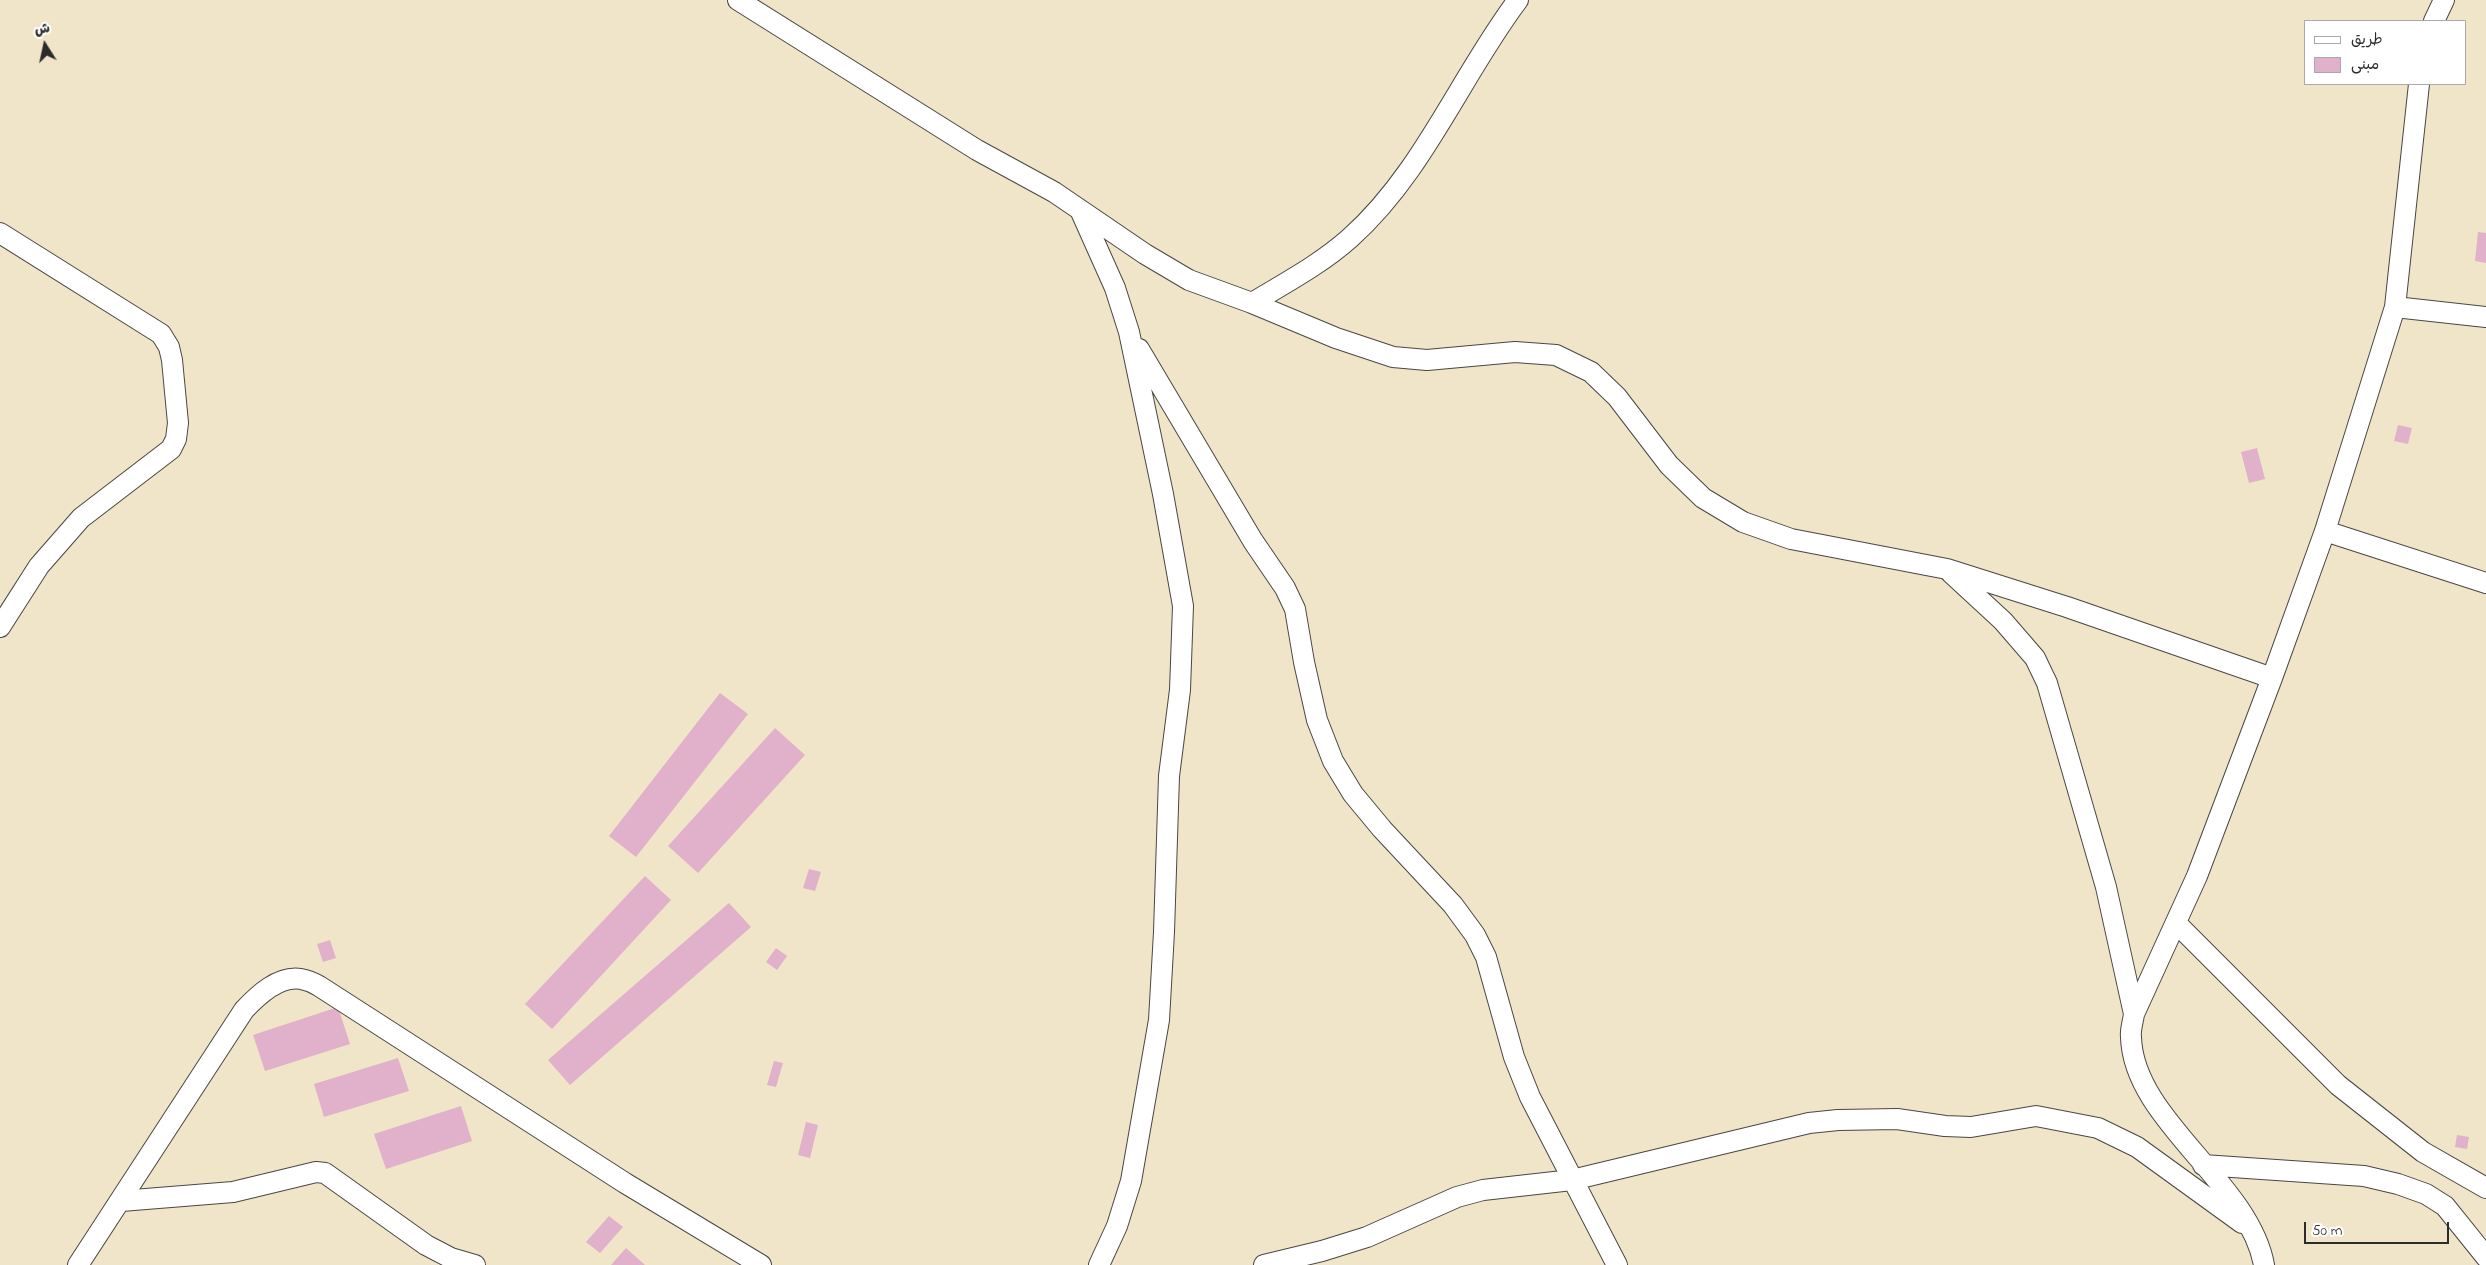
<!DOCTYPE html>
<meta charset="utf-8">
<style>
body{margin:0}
#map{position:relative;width:2486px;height:1265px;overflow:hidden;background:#f0e5c8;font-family:"Indie Flower","Playpen Sans Arabic",sans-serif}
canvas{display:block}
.legend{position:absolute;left:2304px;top:20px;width:162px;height:65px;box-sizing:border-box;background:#fff;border:1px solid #aaa;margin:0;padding:6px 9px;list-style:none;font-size:15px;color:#2b2b2b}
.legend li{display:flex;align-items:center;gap:10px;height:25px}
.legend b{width:25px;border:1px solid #aaa}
.north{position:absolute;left:20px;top:20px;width:50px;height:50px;-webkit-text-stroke:4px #fff;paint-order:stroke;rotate:350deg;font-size:14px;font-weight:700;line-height:20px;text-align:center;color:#2b2b2b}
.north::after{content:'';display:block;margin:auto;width:18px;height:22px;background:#2b2b2b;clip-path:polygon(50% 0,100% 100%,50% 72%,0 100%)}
.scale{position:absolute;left:2304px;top:1222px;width:145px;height:22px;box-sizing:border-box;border:2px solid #2b2b2b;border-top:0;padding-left:6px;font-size:15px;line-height:18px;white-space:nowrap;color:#2b2b2b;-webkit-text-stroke:4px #fff;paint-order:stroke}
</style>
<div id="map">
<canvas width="2486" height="1265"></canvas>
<ul class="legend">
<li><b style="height:6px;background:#fff"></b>طريق</li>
<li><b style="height:14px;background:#e1b0cb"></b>مبنى</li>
</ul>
<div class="north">ش</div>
<div class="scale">50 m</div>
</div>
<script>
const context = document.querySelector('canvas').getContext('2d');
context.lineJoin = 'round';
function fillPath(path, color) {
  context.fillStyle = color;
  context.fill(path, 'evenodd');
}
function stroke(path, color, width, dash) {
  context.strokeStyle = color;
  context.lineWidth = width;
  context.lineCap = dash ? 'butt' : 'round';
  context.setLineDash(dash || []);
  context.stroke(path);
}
const building = new Path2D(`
 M2478 232 2486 233V263L2475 261Z
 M2398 425 2412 428 2408 444 2394 441Z
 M2257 448 2265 479 2249 483 2241 452Z
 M720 693 748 714 636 857 609 836Z
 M775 728 805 755 698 873 668 846Z
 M809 869 821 872 815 891 803 888Z
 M645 876 671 900 552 1029 525 1004Z
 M729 903 751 927 570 1085 548 1060Z
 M330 940 336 958 323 962 317 944Z
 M776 948 787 956 777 970 766 962Z
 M338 1007 350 1044 265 1071 253 1035Z
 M398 1058 409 1091 324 1117 314 1084Z
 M774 1061 783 1063 776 1087 767 1085Z
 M461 1106 472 1141 386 1169 374 1134Z
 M806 1122 818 1125 810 1158 798 1155Z
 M2457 1135 2469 1137 2467 1149 2455 1147Z
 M609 1216 623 1227 600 1253 586 1242Z
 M626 1248 645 1265H611Z`);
const minor = new Path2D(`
 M738 0 977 150 1054 192 1145 254 1189 280 1252 303 1336 338 1393 357 1427 360 1515 352 1556 355 1591 372 1617 397 1669 465 1703 498 1743 522 1791 539 1947 569 2067 607 2272 678
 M2434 21 2444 0
 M1081 212 1115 288 1129 332 1163 494 1183 606 1180 690 1169 776 1164 932 1159 1020 1131 1181 1117 1226 1099 1265
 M0 233 161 334 169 347 172 360 178 423 176 439 171 449 81 518 39 566 0 627
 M1252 303C1285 283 1321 264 1350 238 1423 173 1460 77 1518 0
 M2395 307 2486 317
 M1139 349 1253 541 1285 588 1295 609 1304 662 1317 720 1333 761 1353 794 1382 829 1453 905 1475 935 1486 957 1514 1057 1530 1097 1617 1265
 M2325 531 2486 583
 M1951 573 2003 621 2035 658 2047 683 2106 887 2134 1014
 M2177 924 2338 1085 2423 1152 2486 1188
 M2203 1165 2364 1176 2398 1184 2426 1194 2445 1206 2486 1257
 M121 1201 233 1192 316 1172 325 1173 426 1245 451 1258 475 1265
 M78 1265 244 1010C258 995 279 975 301 979 307 980 314 983 319 986L625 1183 761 1265
 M1264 1265 1322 1251 1367 1237 1457 1197 1483 1190 1572 1180 1809 1123 1838 1120 1897 1119 1945 1126 1971 1127 2036 1116 2098 1128 2137 1147 2242 1223
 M2264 1265C2249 1182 2133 1120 2131 1037 2130 1030 2133 1022 2134 1014L2197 876 2272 678 2325 531 2395 307 2419 84`);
fillPath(building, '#e1b0cb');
stroke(minor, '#494743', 22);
stroke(minor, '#fff', 20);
</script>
